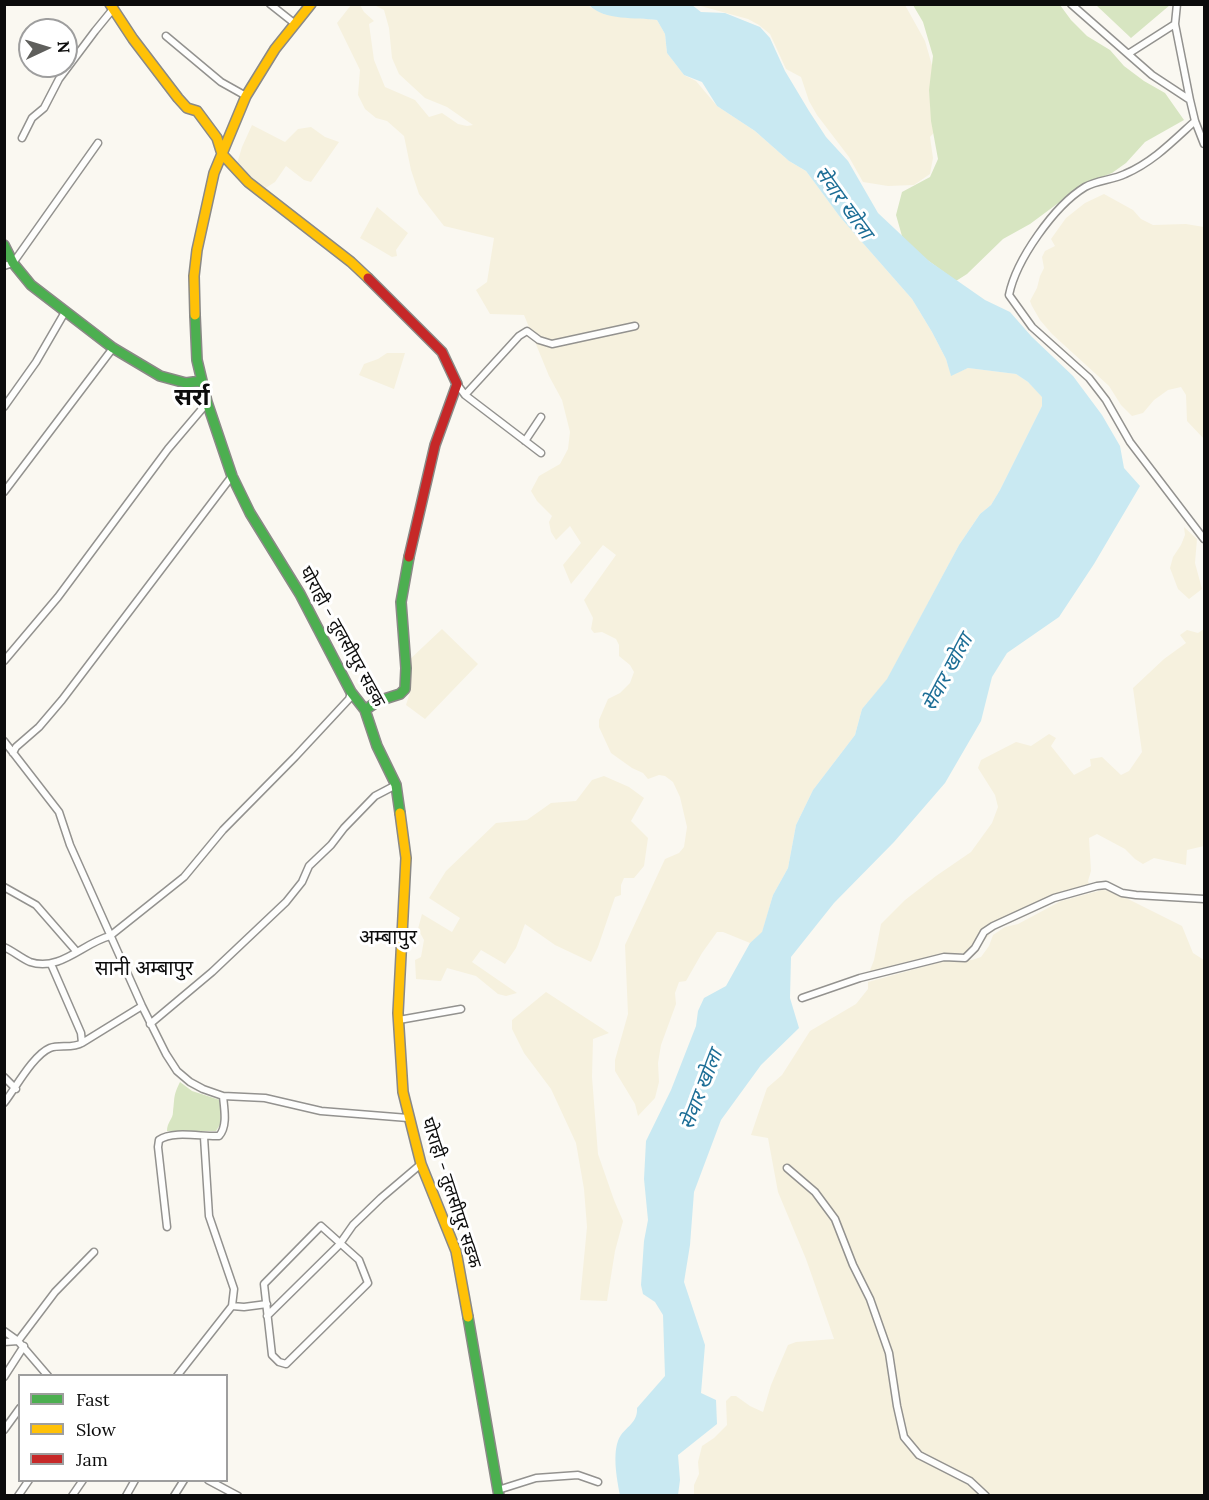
<!DOCTYPE html>
<meta charset="utf-8">
<style>
body{margin:0}
#map{position:relative;width:1209px;height:1500px;overflow:hidden;background:#faf8f1;font-family:Lora,serif}
canvas{display:block}
.frame{position:absolute;inset:0;border:6px solid #0c0c0c;pointer-events:none}
.legend{position:absolute;left:18px;top:1374px;width:210px;height:108px;box-sizing:border-box;background:#fff;border:2px solid #9e9e9e;margin:0;padding:8px 10px;list-style:none;font-size:18px;color:#0c0c0c}
.legend li{display:flex;align-items:center;gap:12px;height:30px}
.legend b{width:30px;border:2px solid #9e9e9e}
.north{position:absolute;left:18px;top:18px;width:60px;height:60px;box-sizing:border-box;background:#fff;border:2px solid #9e9e9e;border-radius:50%;rotate:86deg;font-size:16px;font-weight:700;line-height:24px;text-align:center;color:#0c0c0c}
.north::after{content:'';display:block;margin:auto;width:21px;height:27px;background:#5f5f5c;clip-path:polygon(50% 0,100% 100%,50% 72%,0 100%)}
</style>
<div id="map">
<canvas width="1209" height="1500"></canvas>
<div class="frame"></div>
<ul class="legend">
<li><b style="height:8px;background:#4caf50"></b>Fast</li>
<li><b style="height:8px;background:#ffc107"></b>Slow</li>
<li><b style="height:8px;background:#c62828"></b>Jam</li>
</ul>
<div class="north">N</div>
</div>
<script>
const context = document.querySelector('canvas').getContext('2d');
context.lineJoin = 'round';
function fillPath(path, color) {
  context.fillStyle = color;
  context.fill(path, 'evenodd');
}
function stroke(path, color, width, dash) {
  context.strokeStyle = color;
  context.lineWidth = width;
  context.lineCap = dash ? 'butt' : 'round';
  context.setLineDash(dash || []);
  context.stroke(path);
}
function label(font, color, halo, rows, align = 'center') {
  context.font = font + ' Lora,"Noto Sans Devanagari",serif';
  context.lineWidth = 6;
  context.setLineDash([]);
  context.textBaseline = 'middle';
  context.strokeStyle = halo;
  context.fillStyle = color;
  for (const [text, x, y, turn = 0] of rows) {
    context.save();
    context.translate(x, y);
    context.rotate((+turn || 0) * Math.PI / 180);
    context.textAlign = isNaN(turn) ? turn : align;
    if (halo) context.strokeText(text, 0, 0);
    context.fillText(text, 0, 0);
    context.restore();
  }
}
const farmland = new Path2D(`
 M351 5H360L364 12 374 21 369 24 374 60 385 87 415 100 429 117 442 113 458 124 467 126 473 125 447 107 425 98 399 74 392 58 389 28 384 10 374 5H589L590 7 604 14 657 20 665 34 667 53 684 75 696 81 717 106 755 131 789 161 806 171 840 217 912 299 932 332 946 359 951 375 968 368 1016 374 1028 382 1042 396V406L1000 490 991 505 980 514 959 545 887 680 862 709 855 735 813 790 796 825 788 868 773 895 762 933 750 943 723 932H717L702 953 686 981 679 982 675 993 676 1004 661 1045 658 1063 659 1082 655 1098 638 1116 635 1104 615 1071V1060L628 1014 625 945 665 859 679 853 684 847 687 827 680 797 673 782 665 776 659 775 648 779 643 773 632 768 611 753 599 727V720L608 699 620 693 630 683 634 672 630 665 619 656V645L616 639 602 632 594 633 591 629 593 618 584 600 616 555 603 545 571 584 563 565 581 543 570 526 556 540 551 532 549 522 552 516 537 501 531 491 539 476 560 464 568 449 570 432 562 400 549 376 524 315 490 314 476 290 487 282 494 238 444 226 419 194 411 170 404 136 387 121 376 118 365 109 358 95 360 70 337 23Z
 M697 5H905L925 41 936 79 941 125 930 137 933 158 930 174 914 185 888 186 863 182 849 157 817 115 809 101 801 77 786 69 770 34 759 25 748 19Z
 M252 125 285 142 298 129 311 127 325 137 339 142 311 182 304 180 286 166 275 182 264 189 236 167 242 147Z
 M1104 194 1133 210 1141 219 1153 225 1186 224 1204 227V439L1187 421 1186 395 1181 387 1168 390 1154 400 1143 413 1132 416 1121 405 1109 386 1052 334 1040 320 1032 306 1030 301 1037 288 1040 276 1044 268 1042 257 1045 251 1055 246 1051 239 1066 218 1085 203Z
 M377 207 408 233 396 250 397 256 392 257 360 238Z
 M387 353H405L394 389 359 375 364 364 378 359Z
 M1184 527 1197 539 1195 563 1202 589 1189 599 1178 589 1170 568 1173 557 1181 545 1185 535Z
 M442 629 478 664 425 719 406 705 411 689 407 662Z
 M1204 629V846L1187 850 1186 865 1154 858 1143 864 1135 859 1125 849 1097 834 1089 838 1091 871 1088 881 1090 887 1056 898 995 927 975 953H960L939 956 869 973 874 960 881 924 905 900 936 876 971 852 992 823 998 807 995 795 978 768 981 760 1016 742 1031 746 1049 734 1056 738 1051 746 1074 775 1091 766 1090 759 1102 757 1121 775 1129 771 1142 752 1133 688 1164 659 1186 643 1180 635 1187 630 1198 633Z
 M604 776 629 787 644 798 631 821 648 838 644 866 634 878H624L621 885V895L615 897 598 947 591 962 555 945 525 924 516 948 505 964 481 950 472 962 517 993 506 996 498 994 476 976 447 968 441 981 416 979 415 960 421 957 424 940 418 929 422 914 452 932 460 918 429 898 446 871 496 823 527 820 551 803 576 801 592 780Z
 M1102 890 1116 891 1128 899 1182 926 1193 953 1204 960V1495L694 1496V1485L699 1474 698 1462 702 1446 714 1438 727 1425 726 1401 731 1396H736L750 1406 763 1412 771 1385 788 1345 796 1342 834 1339 806 1259 778 1192 768 1138 751 1135 767 1088 782 1075 810 1031 856 1004 868 989V982L948 960H972L981 957 989 946 993 935 1005 927 1018 924 1061 901Z
 M546 992 609 1033 593 1039 592 1077 598 1154 614 1200 623 1221 615 1251 607 1301 580 1300 587 1227 584 1189 576 1143 551 1089 524 1053 512 1029V1020Z`);
const forest = new Path2D(`
 M913 5H1060L1071 20 1087 36 1110 50 1124 66 1144 81 1165 93 1184 120 1145 142 1126 163 1112 173 1084 184 1030 224 1003 239 967 274 956 281 904 243 896 215 902 192 930 177 938 159 931 121 929 90 933 56 923 22Z
 M1096 5H1170L1131 38Z
 M180 1082 192 1091 220 1100 221 1123 216 1131H167C167 1122 173 1119 173 1112 175 1097 173 1096 180 1082Z`);
const water = new Path2D(`
 M589 5H692L701 12 725 13 760 27 770 38 785 71 809 111 826 137 848 161 878 213 929 261 985 300 1010 312 1032 337 1073 376 1102 415 1120 446 1124 468 1140 486 1094 564 1059 617 1007 653 992 677 981 721 945 783 894 842 834 903 791 957 790 998 799 1028 761 1065 721 1120 694 1192 690 1245 684 1282 705 1345 701 1393 716 1400 717 1424 678 1455 680 1480 678 1495H620C617 1480 611 1449 621 1435 628 1426 638 1421 637 1408L665 1376 663 1315 655 1302 643 1294 641 1285 644 1241 648 1220 644 1179 646 1141 671 1090 696 1026 698 1011 704 998 726 986 750 943 762 932 773 895 788 868 796 825 813 790 855 735 862 709 887 679 959 545 980 514 991 505 1000 490 1042 406V397L1028 382 1016 374 968 368 951 376 946 359 932 332 912 299 840 217 806 171 789 161 755 131 717 106 702 82 684 75 667 53 665 34 657 20C636 17 604 21 589 5Z`);
const street = new Path2D(`
 M270 4 294 23
 M1071 4 1152 75 1190 100 1195 121 1204 144
 M1177 4 1175 24 1190 100
 M166 36 221 82 246 96
 M1128 54 1175 24
 M1195 121C1173 141 1153 162 1125 174 1113 180 1097 180 1085 187 1054 206 1016 260 1009 295L1032 327 1089 378 1106 400 1130 442 1204 539
 M22 138 32 118 44 108 59 79 95 31 113 9
 M4 266 13 263 98 143
 M457 384 465 395 541 453
 M465 395 519 336 527 331 539 340 552 344 635 326
 M4 407 36 362 65 312
 M525 441 541 417
 M4 492 113 348
 M4 661 58 597 168 449 207 403
 M4 741 59 812 70 845 142 1006 166 1054 177 1071 190 1082 203 1089 223 1096 265 1098 321 1111 408 1118
 M13 753 16 747 39 727 62 700 232 476
 M4 887 36 905 77 952
 M4 947C13 951 21 958 30 962 60 972 83 943 110 936L184 877 223 830 295 757 349 699 351 693
 M802 998 860 978 944 957 965 958 975 948 984 932 993 926 1054 898 1097 886 1106 885 1122 893 1136 895 1204 899
 M399 1020 461 1009
 M150 1024 212 972 286 902 302 882 309 866 331 845 344 828 375 796 396 785
 M82 1043 142 1006
 M4 1077 16 1089
 M4 1103C15 1089 33 1055 50 1048 60 1044 72 1049 82 1043L81 1033 51 964
 M204 1137 209 1216 234 1289 232 1306
 M787 1168 815 1192 835 1219 853 1265 870 1299 889 1353 897 1406 904 1437 919 1455 970 1481 986 1496
 M321 1226 359 1260 368 1283 286 1364 279 1362 272 1355 264 1284Z
 M167 1227 158 1147 159 1140C173 1130 202 1137 219 1136 228 1126 224 1108 223 1096
 M267 1316 339 1245 353 1225 381 1198 421 1164
 M4 1331 18 1341 55 1292 94 1252
 M4 1342 18 1341 48 1376
 M177 1376 232 1306 244 1307 267 1304
 M4 1377 24 1346
 M4 1430 20 1408
 M208 1480 238 1496
 M498 1490 536 1478 578 1475 598 1482
 M18 1496 29 1480
 M72 1496 83 1480
 M126 1496 135 1480
 M174 1496 184 1480`);
const fast = new Path2D(`
 M4 245 13 263 31 285 113 348 160 376 186 383 201 381
 M195 315 197 360 207 402 232 476 250 513 300 594 351 692 365 710 377 746 396 785 400 813
 M365 710 378 701 400 694 405 689 406 668 401 602 409 557
 M468 1317 499 1496`);
const slow = new Path2D(`
 M110 4 133 39 178 98 187 108 197 111 217 138 222 154 248 182 351 262 368 278
 M195 315 194 276 197 250 214 173 246 96 275 49 311 4
 M400 813 406 858 398 1013 403 1092 421 1164 456 1251 468 1317`);
const jam = new Path2D(`
 M368 278 442 352 457 384 435 445 409 557`);
const streetNames = [
 ["घोराही - तुलसीपुर सडक",342,637,61],
 ["घोराही - तुलसीपुर सडक",451,1193,72]
];
const waterNames = [
 ["सेवार खोला",843,203,54],
 ["सेवार खोला",948,673,-62],
 ["सेवार खोला",702,1090,-69]
];
const neighbourhoodNames = [
 ["अम्बापुर",388,938],
 ["सानी अम्बापुर",144,969]
];
const districtNames = [
 ["सर्रा",192,398]
];
fillPath(farmland, '#f6f1de');
fillPath(forest, '#d7e5c1');
fillPath(water, '#c9e9f2');
stroke(street, '#93928f', 9);
stroke(fast, '#8a8986', 12);
stroke(slow, '#8a8986', 12);
stroke(jam, '#8a8986', 12);
stroke(street, '#fefefd', 6);
stroke(fast, '#4caf50', 9);
stroke(slow, '#ffc107', 9);
stroke(jam, '#c62828', 9);
label('18px', '#0c0c0c', '#fff', streetNames);
label('italic 20px', '#1d6e96', '#fff', waterNames);
label('20px', '#0c0c0c', '#fff', neighbourhoodNames);
label('bold 24px', '#0c0c0c', '#fff', districtNames);
</script>
